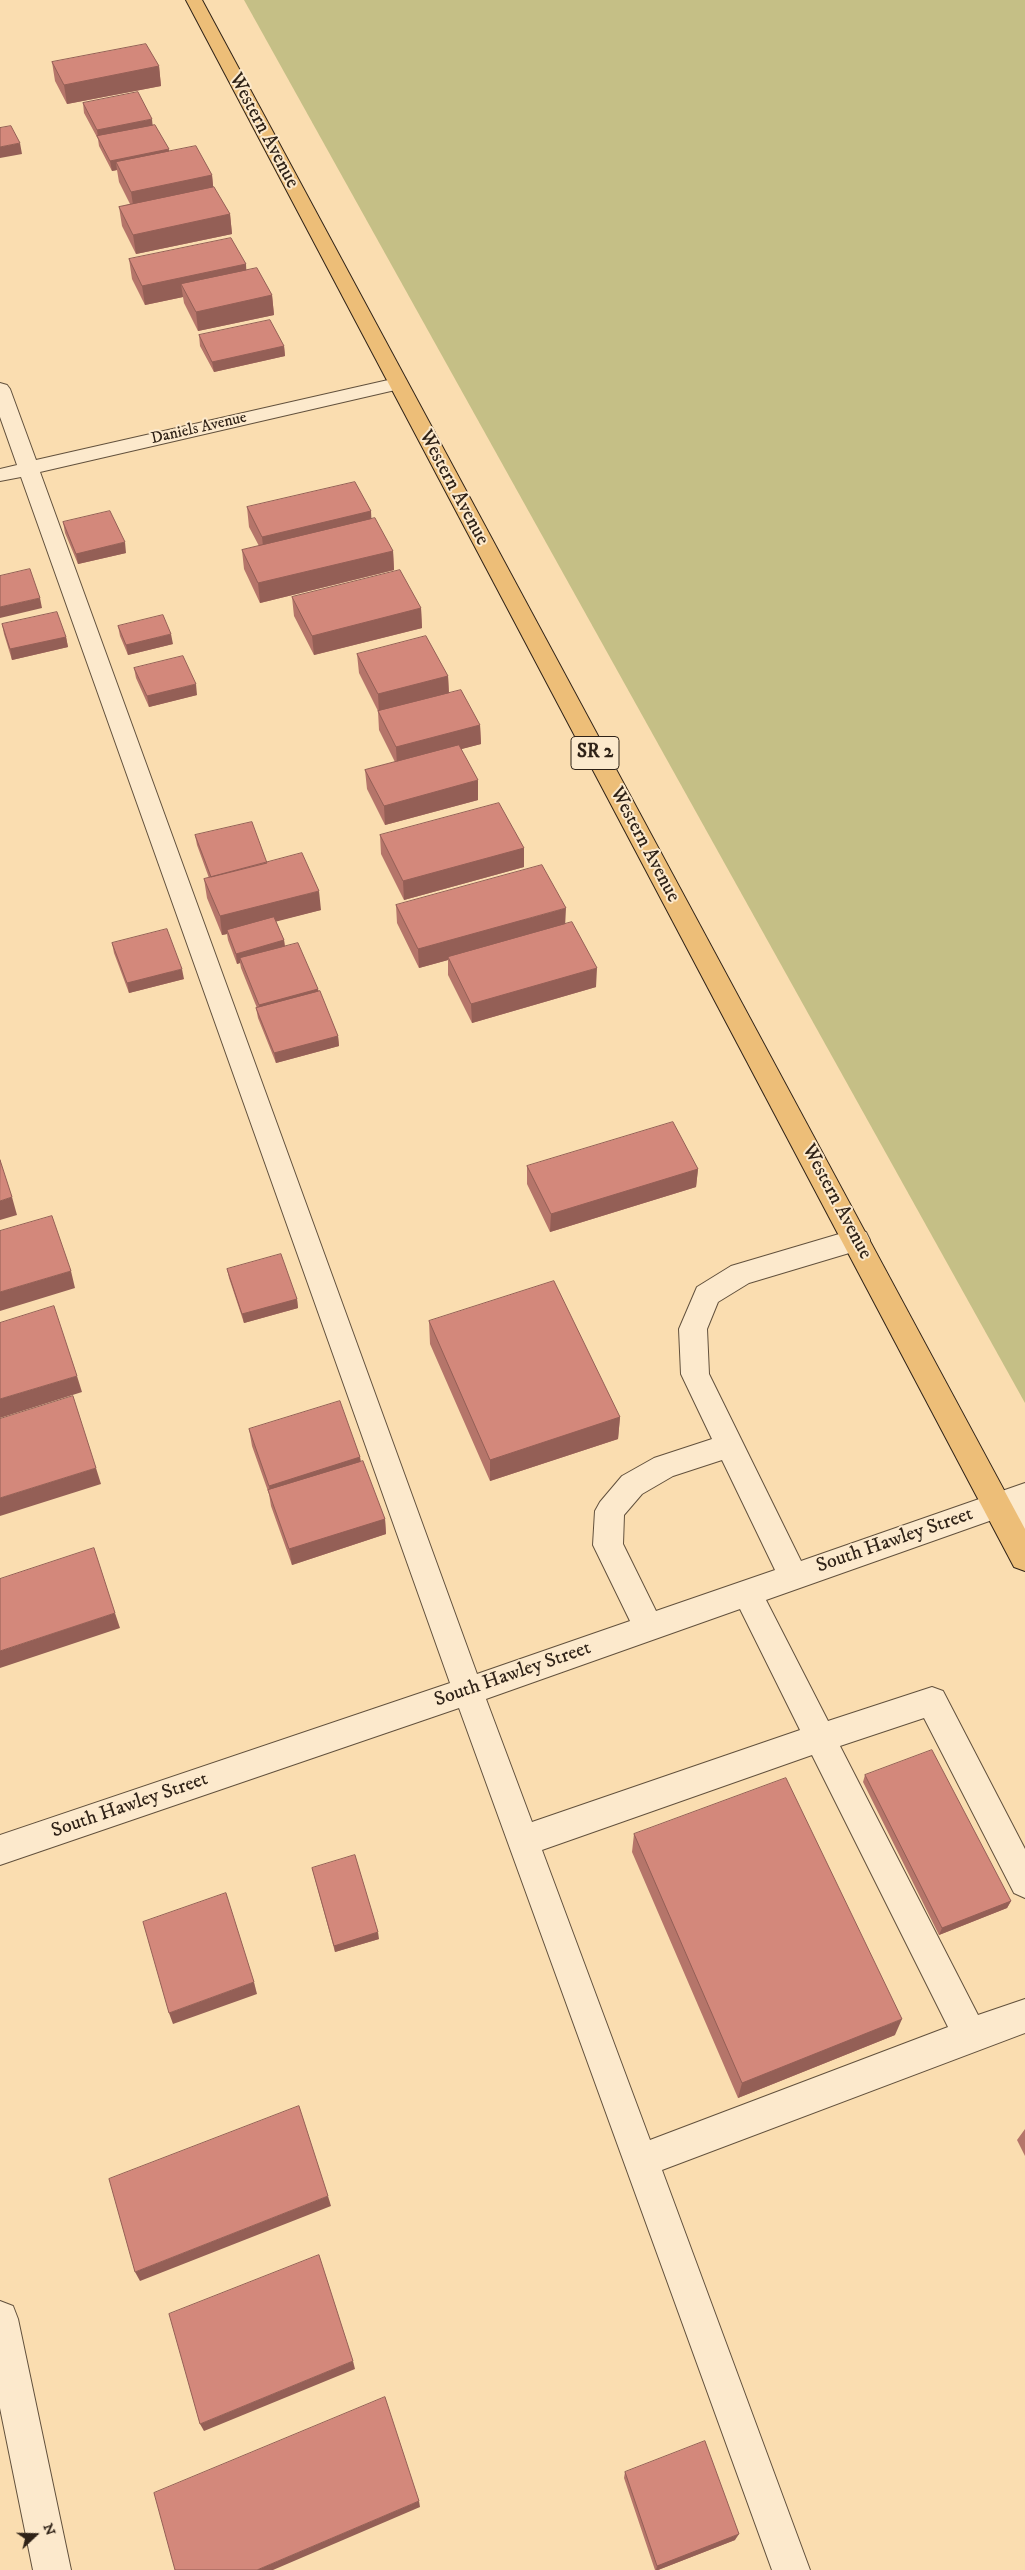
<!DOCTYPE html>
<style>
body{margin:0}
#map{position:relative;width:1025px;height:2570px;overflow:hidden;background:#faddb0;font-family:"IM FELL DW Pica",serif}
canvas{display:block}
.north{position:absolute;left:10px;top:2510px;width:50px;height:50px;-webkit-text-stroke:4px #fce9cc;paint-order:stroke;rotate:69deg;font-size:14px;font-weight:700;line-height:20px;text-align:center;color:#2f2217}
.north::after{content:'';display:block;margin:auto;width:18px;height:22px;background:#2f2217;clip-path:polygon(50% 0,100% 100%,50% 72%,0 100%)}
</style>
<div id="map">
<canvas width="1025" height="2570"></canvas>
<div class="north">N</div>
</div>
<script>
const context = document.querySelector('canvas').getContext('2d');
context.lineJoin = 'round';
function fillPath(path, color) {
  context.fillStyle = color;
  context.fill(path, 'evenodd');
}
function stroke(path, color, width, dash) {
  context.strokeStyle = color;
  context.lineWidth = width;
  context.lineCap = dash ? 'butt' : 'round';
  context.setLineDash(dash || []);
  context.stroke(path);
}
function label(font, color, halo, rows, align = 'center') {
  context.font = font + ' "IM FELL DW Pica",serif';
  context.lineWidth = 4;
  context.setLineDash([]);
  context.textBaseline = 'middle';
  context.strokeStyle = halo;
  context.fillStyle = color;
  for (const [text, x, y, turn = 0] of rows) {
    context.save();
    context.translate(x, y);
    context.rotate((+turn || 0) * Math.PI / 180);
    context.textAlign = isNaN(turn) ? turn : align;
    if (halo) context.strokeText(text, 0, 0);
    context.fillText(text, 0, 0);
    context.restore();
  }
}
const green = new Path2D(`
 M244 0H1025V1403Z`);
const minor = new Path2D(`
 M397 378 404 380 407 384 404 388 40 472 477 1674 630 1621 593 1545 595 1511 600 1502 622 1476 654 1458 712 1439 681 1374 679 1329 697 1287 731 1266 856 1229 866 1232 870 1240 866 1248 749 1283 718 1302 707 1329 709 1374 801 1561 1025 1483V1537L1015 1533 995 1519 766 1600 828 1721 932 1687 943 1691 1025 1849V1898L1014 1893 924 1718 840 1746 978 2015 1025 1999V2033L662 2170 810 2570H772L459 1708 0 1865V1835L450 1683 21 477 0 481V469L17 465 0 417V383L7 385 10 389 36 460ZM722 1460 775 1570 656 1611 623 1544 624 1515 642 1494 673 1476ZM740 1609 800 1730 532 1822 486 1699ZM812 1755 948 2027 650 2140 542 1850Z
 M0 2301 13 2306 18 2319 71 2570H33L0 2408Z`);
const major = new Path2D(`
 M186 0H202L1025 1529V1571L1014 1567Z`);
const wall = new Path2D(`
 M52 62 159 66 161 86 67 104 55 81Z
 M83 103 153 125 169 152 212 175 213 187 230 214 232 234 136 254 122 226 119 207 130 204 119 182 117 170 112 171 99 146 98 139 84 113Z
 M129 259 246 264V270L272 295 274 315 198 331 184 303 183 297 145 305 132 279Z
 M199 335 284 346 285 356 214 372 200 346Z
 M247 507 371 511V519L393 551 394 570 260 603 244 569 242 550 259 546 249 527Z
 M63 522 126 553 78 564 65 533Z
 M292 597 421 608 422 628 314 655 294 616Z
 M2 624 66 637 68 647 12 660 4 634Z
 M118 626 173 644 128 655 120 636Z
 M357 654 448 676 449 693 480 725 481 744 461 749 478 800 385 825 367 789 365 770 395 762 379 730 378 711 359 673Z
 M134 668 197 695 149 707 136 678Z
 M195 835 267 863 321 910 276 921 284 940 285 946 318 989 319 992 338 1036 339 1046 276 1063 258 1018 256 1008H257L241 968 240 963 237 964 228 940 227 934 222 935 207 898 204 879 209 878 197 845Z
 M380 835 524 848V867L404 900 381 854Z
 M396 905 566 924 596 987 472 1023 448 975V960L419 968 397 923Z
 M112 943 184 979 129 993 114 953Z
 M527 1166 698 1169 696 1187 550 1232 527 1184Z
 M227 1269 297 1299 298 1308 244 1323 229 1278Z
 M429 1321 620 1417 618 1439 490 1481 430 1344Z
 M249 1429 360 1457 361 1462 385 1519 386 1534 292 1565 271 1506 269 1494 252 1446Z
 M865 1775 1011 1901 1007 1908 939 1935 863 1782Z
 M634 1834 895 2035 738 2098 632 1852Z
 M312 1868 379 1939 335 1952Z
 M1025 2129V2156L1017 2140Z
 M625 2472 735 2540 658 2570H655L624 2478Z`);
const shadedWall = new Path2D(`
 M159 66 161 86 67 104 64 85Z
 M152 119 153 129 98 137 97 130Z
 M20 143 22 154 0 158V147Z
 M169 149 170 159 116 162 117 170 112 171 110 161Z
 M212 175 214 195 134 211 131 192Z
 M230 214 232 234 136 254 133 235Z
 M246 264 247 283 181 284 183 297 145 305 142 286Z
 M272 295 274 315 198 331 196 312Z
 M284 346 285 356 214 372 212 362Z
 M371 511 372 530 264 556 262 537Z
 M125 542 126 553 78 564 76 554Z
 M393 551 394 570 260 603 258 583Z
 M40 598 42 608 0 618V607Z
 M421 608 422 628 314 655 312 636Z
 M171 634 173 644 128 655 126 645Z
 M66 637 68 647 12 660 10 649Z
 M448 676 449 696 379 714 378 694Z
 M196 684 197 695 149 707 147 696Z
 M480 725 481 744 397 766 396 747Z
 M478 780V800L385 825 384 806Z
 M524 848V867L404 900 403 881Z
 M319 891 321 910 228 934 227 930V934L222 935 220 916Z
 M566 908 565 927 448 957V960L419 968 418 949Z
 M284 940 285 950 240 958V963L237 964 236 954Z
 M597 968 596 987 472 1023 471 1004Z
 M182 969 184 979 129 993 127 983Z
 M318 989 319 999 260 1015 259 1005Z
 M338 1036 339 1046 276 1063 274 1053Z
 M698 1169 696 1187 550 1232 551 1214Z
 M12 1197 17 1215 0 1220V1201Z
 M71 1271 75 1288 0 1311V1292Z
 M297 1299 298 1308 244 1323 242 1314Z
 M77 1376 82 1392 0 1418V1399Z
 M620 1417 618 1439 490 1481V1460Z
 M360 1457 362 1474 271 1498 269 1486Z
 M96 1468 101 1484 0 1516V1498Z
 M385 1519 386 1534 292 1565 289 1549Z
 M115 1613 120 1628 0 1668V1651Z
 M1011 1901 1007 1908 939 1935 942 1928Z
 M378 1932 379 1939 335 1952 334 1946Z
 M254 1982 257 1994 173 2024 169 2013Z
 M902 2019 895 2035 738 2098 742 2083Z
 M328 2196 331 2206 140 2281 135 2272Z
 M353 2361 355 2369 204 2431 200 2424Z
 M419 2501 420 2507 273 2570H257Z
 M739 2534 735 2540 658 2570H656L657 2566Z`);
const building = new Path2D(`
 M146 44 159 66 64 85 52 62Z
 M138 92 152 119 97 130 83 103Z
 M155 125 169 149 110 161 97 136Z
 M11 126 20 143 0 147V128Z
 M196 146 212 175 131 192 116 162Z
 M214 187 230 214 133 235 119 207Z
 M231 238 246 264 142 286 129 259Z
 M257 268 272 295 196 312 181 284Z
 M270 320 284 346 212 362 199 335Z
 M355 482 371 511 262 537 247 507Z
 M110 511 125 542 76 554 63 522Z
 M375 518 393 551 258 583 242 550Z
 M30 569 40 598 0 607V576Z
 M400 570 421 608 312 636 292 597Z
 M57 612 66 637 10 649 2 624Z
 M163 615 171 634 126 645 118 626Z
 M426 636 448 676 378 694 357 654Z
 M183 656 196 684 147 696 134 668Z
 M461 690 480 725 396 747 378 711Z
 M459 745 478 780 384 806 365 770Z
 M499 803 524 848 403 881 380 835Z
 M252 822 267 863 211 877 195 835Z
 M302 853 319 891 220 916 204 879Z
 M542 865 566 908 418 949 396 905Z
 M274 917 284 940 236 954 227 930Z
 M572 922 597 968 471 1004 448 957Z
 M167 929 182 969 127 983 112 943Z
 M298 943 318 989 259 1005 240 958Z
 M320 991 338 1036 274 1053 256 1008Z
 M673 1122 698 1169 551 1214 527 1166Z
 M0 1160 12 1197 0 1201Z
 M52 1216 71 1271 0 1292V1231Z
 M281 1254 297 1299 242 1314 227 1269Z
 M554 1281 620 1417 490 1460 429 1321Z
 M54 1306 77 1376 0 1399V1323Z
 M73 1396 96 1468 0 1498V1419Z
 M340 1401 360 1457 269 1486 249 1429Z
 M363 1461 385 1519 289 1549 268 1490Z
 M94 1548 115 1613 0 1651V1579Z
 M932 1750 1011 1901 942 1928 865 1775Z
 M786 1778 902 2019 742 2083 634 1834Z
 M355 1855 378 1932 334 1946 312 1868Z
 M226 1893 254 1982 169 2013 143 1922Z
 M299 2106 328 2196 135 2272 109 2179Z
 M319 2255 353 2361 200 2424 169 2314Z
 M385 2397 419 2501 257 2570H175L154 2493Z
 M705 2441 739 2534 657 2566 625 2472Z`);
const farStreetnames = [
 ["Daniels Avenue",199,429,-13]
];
const shields = [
 [595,753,48]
];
const shieldNames = [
 ["SR 2",595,753]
];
const streetNames = [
 ["Western Avenue",263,131,62],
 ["Western Avenue",453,488,62],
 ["Western Avenue",644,845,62],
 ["Western Avenue",836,1202,62],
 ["South Hawley Street",895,1541,-19],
 ["South Hawley Street",513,1675,-19],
 ["South Hawley Street",130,1806,-19]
];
fillPath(green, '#c5bf86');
stroke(minor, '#62513d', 2);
stroke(major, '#2f2217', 2);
fillPath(minor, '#fce9cc');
fillPath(major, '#edbe78');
fillPath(wall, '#b5756a');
fillPath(shadedWall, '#945f56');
fillPath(building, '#d3887b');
stroke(building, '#945f56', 1);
label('16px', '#2f2217', '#fce9cc', farStreetnames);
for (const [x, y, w] of shields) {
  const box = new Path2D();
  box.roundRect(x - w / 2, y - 16.5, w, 33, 4);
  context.fillStyle = '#fce9cc';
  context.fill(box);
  stroke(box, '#2f2217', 1);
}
label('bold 19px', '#2f2217', null, shieldNames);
label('20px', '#2f2217', '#fce9cc', streetNames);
</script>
